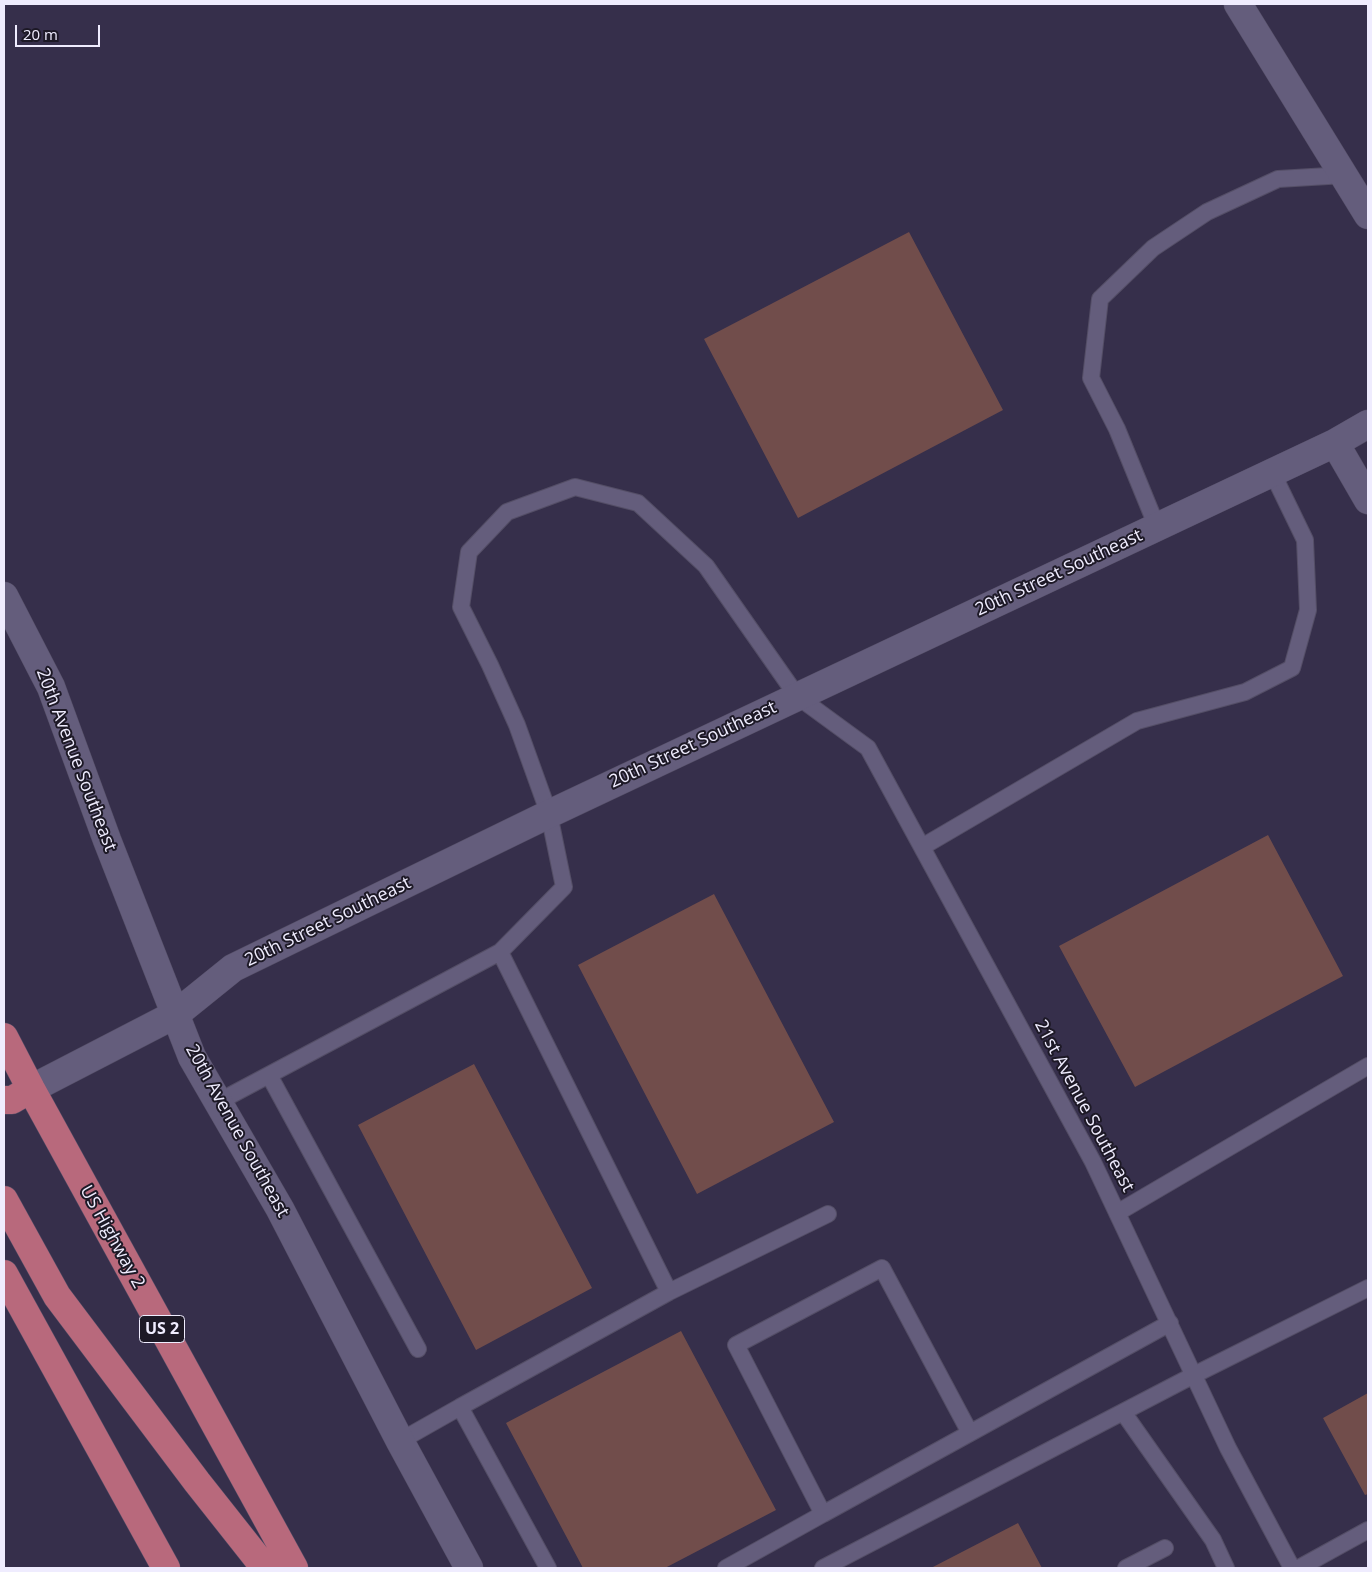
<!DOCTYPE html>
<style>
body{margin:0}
#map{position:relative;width:1372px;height:1572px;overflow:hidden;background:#362f4b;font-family:"Open Sans",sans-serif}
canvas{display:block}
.frame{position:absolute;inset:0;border:5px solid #efecfe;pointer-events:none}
.scale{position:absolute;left:15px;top:25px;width:85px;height:22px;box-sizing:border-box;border:2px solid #efecfe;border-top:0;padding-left:6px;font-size:15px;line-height:18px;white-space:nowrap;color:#efecfe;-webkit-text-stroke:4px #1d1926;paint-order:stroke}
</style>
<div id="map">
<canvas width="1372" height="1572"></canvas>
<div class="frame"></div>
<div class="scale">20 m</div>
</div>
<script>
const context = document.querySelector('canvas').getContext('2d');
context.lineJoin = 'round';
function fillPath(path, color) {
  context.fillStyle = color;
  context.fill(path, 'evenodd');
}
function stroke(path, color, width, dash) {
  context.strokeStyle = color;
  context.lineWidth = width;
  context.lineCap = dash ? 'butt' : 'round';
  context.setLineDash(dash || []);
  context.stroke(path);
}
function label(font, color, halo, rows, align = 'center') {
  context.font = font + ' "Open Sans",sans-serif';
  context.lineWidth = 4;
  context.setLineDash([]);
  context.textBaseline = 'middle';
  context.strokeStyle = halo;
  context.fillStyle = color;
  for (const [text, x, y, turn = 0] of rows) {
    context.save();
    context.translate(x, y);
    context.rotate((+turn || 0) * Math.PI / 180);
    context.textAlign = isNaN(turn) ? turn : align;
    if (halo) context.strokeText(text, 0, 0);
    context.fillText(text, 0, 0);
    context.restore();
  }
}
const building = new Path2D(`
 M909 232 1003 410 798 518 704 339Z
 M1268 835 1343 976 1135 1087 1059 946Z
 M714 894 834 1122 697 1194 578 965Z
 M474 1064 592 1288 476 1350 358 1125Z
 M681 1331 776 1510 665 1568H583L506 1423Z
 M1368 1393V1494L1365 1495 1323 1418Z
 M1018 1523 1042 1568H931Z`);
const lane = new Path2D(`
 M1157 527 1117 429 1091 378 1100 299 1153 248 1207 212 1278 179 1345 175
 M922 847 1137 721 1245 692 1292 668 1308 610 1305 540 1272 472
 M500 952 564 887 549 814 517 725 490 665 461 607 469 552 507 512 575 487 638 503 706 566 797 696 868 748 1093 1162 1228 1448 1292 1568
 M269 1075 418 1349
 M218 1102 500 952 669 1292
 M1117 1213 1368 1066
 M460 1407 669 1292 828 1214
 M1123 1412 1213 1540 1226 1568
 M970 1433 882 1268 736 1345 823 1514C938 1450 1054 1387 1170 1323
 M400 1441 460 1407 548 1568
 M726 1568 823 1514
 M823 1568 1194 1375 1368 1288
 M1126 1568 1165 1548
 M1299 1568 1368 1530`);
const street = new Path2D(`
 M1238 4 1368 215
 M1335 443 1368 500
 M4 596 51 687 107 840 192 1057 280 1209 400 1441 469 1568
 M31 1089 176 1014 233 968 549 814 1335 443 1368 424`);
const highway = new Path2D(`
 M4 1037 31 1089 294 1568
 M4 1100H12L31 1089
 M4 1200 57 1296 197 1482 265 1568
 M4 1274 166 1568`);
const shields = [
 [162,1329,45]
];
const shieldNames = [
 ["US 2",162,1329]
];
const streetNames = [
 ["20th Street Southeast",1059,573,-25],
 ["20th Street Southeast",693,745,-25],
 ["20th Avenue Southeast",76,760,69],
 ["20th Street Southeast",328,922,-26],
 ["21st Avenue Southeast",1084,1106,62],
 ["20th Avenue Southeast",237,1131,61],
 ["US Highway 2",112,1237,61]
];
fillPath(building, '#714d4b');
stroke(lane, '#544e66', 18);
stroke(street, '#544e66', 29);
stroke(highway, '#544e66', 29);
stroke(lane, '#645d7c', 16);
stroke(street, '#645d7c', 28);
stroke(highway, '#b8697c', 28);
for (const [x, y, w] of shields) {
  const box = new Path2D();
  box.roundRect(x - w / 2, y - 13.5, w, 27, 4);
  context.fillStyle = '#1d1926';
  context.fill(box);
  stroke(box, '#efecfe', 1);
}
label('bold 16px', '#efecfe', null, shieldNames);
label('18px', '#efecfe', '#1d1926', streetNames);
</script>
